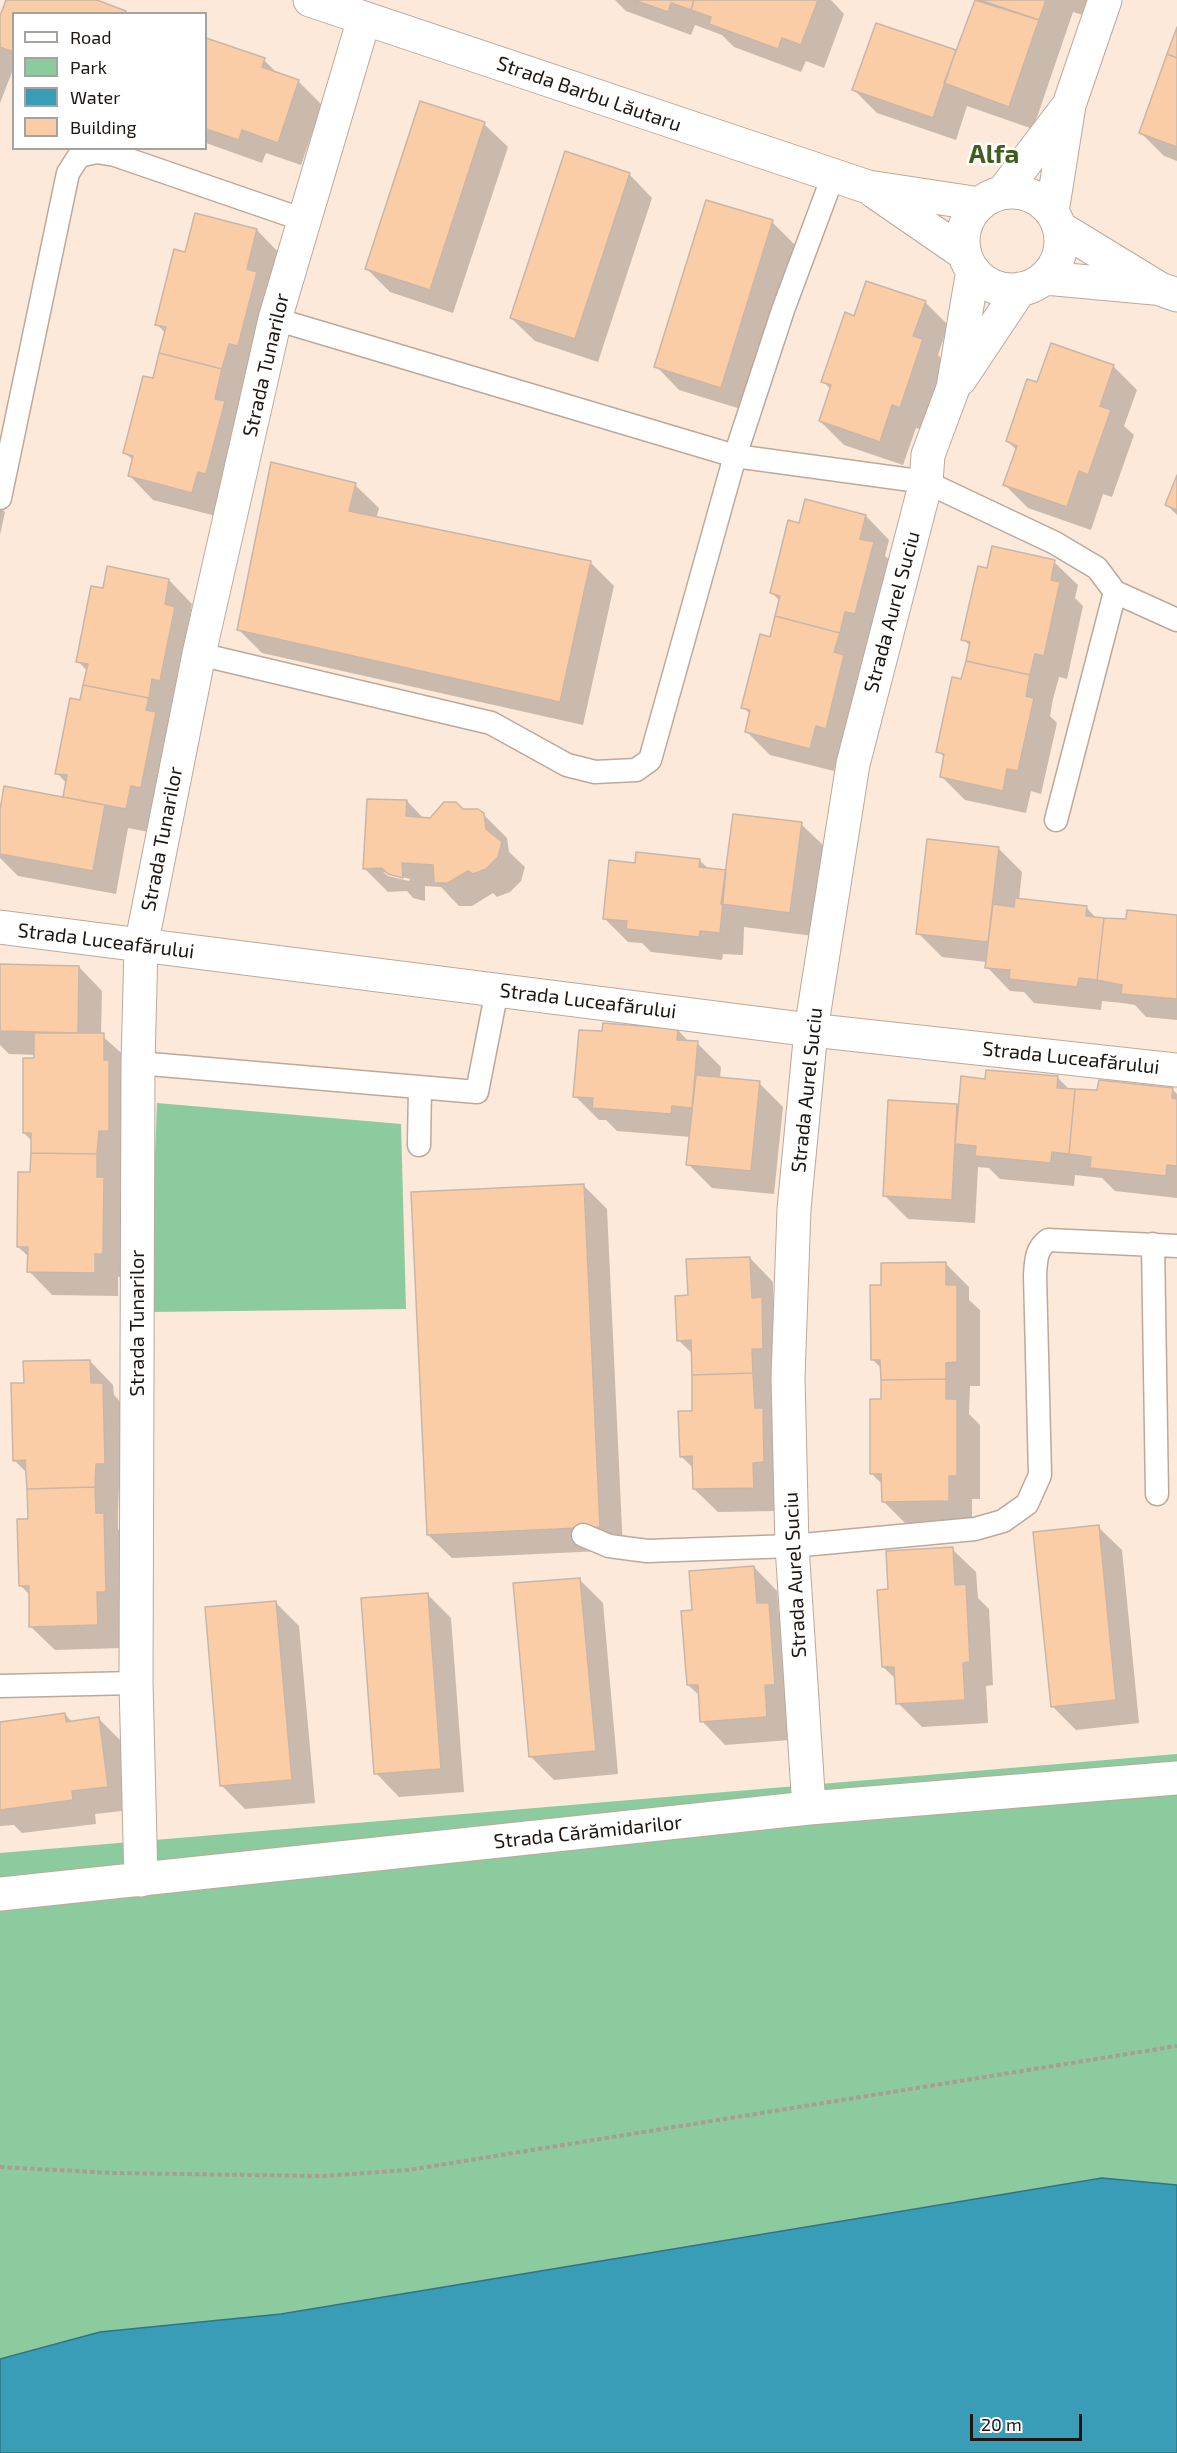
<!DOCTYPE html>
<meta charset="utf-8">
<style>
body{margin:0}
#map{position:relative;width:1177px;height:2453px;overflow:hidden;background:#fce9d9;font-family:"Exo 2",sans-serif}
canvas{display:block}
.legend{position:absolute;left:12px;top:12px;width:195px;height:138px;box-sizing:border-box;background:#fff;border:2px solid #a5a2a0;margin:0;padding:8px 10px;list-style:none;font-size:18px;color:#1d1611}
.legend li{display:flex;align-items:center;gap:12px;height:30px}
.legend b{width:30px;border:2px solid #a5a2a0}
.scale{position:absolute;left:970px;top:2414px;width:112px;height:27px;box-sizing:border-box;border:3px solid #1d1611;border-top:0;padding-left:8px;font-size:18px;line-height:21px;white-space:nowrap;color:#1d1611;-webkit-text-stroke:4px #fff;paint-order:stroke}
</style>
<div id="map">
<canvas width="1177" height="2453"></canvas>
<ul class="legend">
<li><b style="height:8px;background:#fff"></b>Road</li>
<li><b style="height:16px;background:#8bcb9e"></b>Park</li>
<li><b style="height:16px;background:#3a9db7"></b>Water</li>
<li><b style="height:16px;background:#fbcda6"></b>Building</li>
</ul>
<div class="scale">20 m</div>
</div>
<script>
const context = document.querySelector('canvas').getContext('2d');
context.lineJoin = 'round';
function fillPath(path, color) {
  context.fillStyle = color;
  context.fill(path, 'evenodd');
}
function stroke(path, color, width, dash) {
  context.strokeStyle = color;
  context.lineWidth = width;
  context.lineCap = dash ? 'butt' : 'round';
  context.setLineDash(dash || []);
  context.stroke(path);
}
function label(font, color, halo, rows, align = 'center') {
  context.font = font + ' "Exo 2",sans-serif';
  context.lineWidth = 5;
  context.setLineDash([]);
  context.textBaseline = 'middle';
  context.strokeStyle = halo;
  context.fillStyle = color;
  for (const [text, x, y, turn = 0] of rows) {
    context.save();
    context.translate(x, y);
    context.rotate((+turn || 0) * Math.PI / 180);
    context.textAlign = isNaN(turn) ? turn : align;
    if (halo) context.strokeText(text, 0, 0);
    context.fillText(text, 0, 0);
    context.restore();
  }
}
const green = new Path2D(`
 M157 1103 401 1124 406 1309 149 1312Z
 M1177 1754V2185L1102 2178 281 2314 100 2332 0 2359V1853Z`);
const water = new Path2D(`
 M1102 2178 1177 2185V2453H0V2359L100 2332 281 2314Z`);
const shadow = new Path2D(`
 M8 0H92L127 14H14V67L0 103V15L2 16Z
 M615 0H831L844 14 824 68 806 61 801 72 734 47 722 35 695 25 691 35 626 11Z
 M976 0H1092L1086 16 1073 12 1033 129 967 106 956 140 877 113 854 90 877 25 957 52Z
 M1177 32V161L1164 156 1140 132Z
 M206 39 264 60 279 75 299 82 322 105 301 165 266 153 262 163 206 143Z
 M484 124 508 147 453 313 390 292 366 268Z
 M629 174 652 198 598 362 535 341 511 318Z
 M772 222 795 245 744 410 679 390 656 366Z
 M257 230 280 254 216 516 153 500 130 476 134 461 125 453 154 380 166 334 157 324 186 254Z
 M925 302 948 325 938 355 946 364 924 430 916 428 903 465 844 445 820 421 831 390 823 381 855 318Z
 M1113 366 1137 390 1124 426 1134 435 1112 497 1103 494 1091 530 1028 508 1005 485 1017 450 1007 441 1038 384Z
 M1177 479V515L1167 505Z
 M355 485 379 508 376 519 590 562 614 586 583 725 262 653 239 630Z
 M0 507 5 512 0 535Z
 M866 516 889 540 885 556 897 567 879 637 869 634 859 672 867 680 849 751 839 749 834 771 770 755 747 732 751 715 743 707 771 638 780 601 771 592 800 525Z
 M1054 562 1078 585 1075 598 1083 606 1067 679 1059 677 1053 699 1050 716 1057 723 1041 794 1031 791 1026 813 965 800 941 776 945 758 938 751 962 681 971 647 963 639 988 570Z
 M169 580 192 604 189 622 198 632 149 832 128 828 116 894 18 876 0 858V819L64 799 67 784 57 773 81 702 88 672 78 661 104 589Z
 M407 801 424 819 431 820 463 810 483 814 507 838 509 852 525 867 521 881 510 892 497 897 493 893 472 906H459L441 887 425 886V901L413 898 407 891 388 892 364 868ZM383 872 410 879 409 881 388 876Z
 M801 824 825 847 813 936 744 927 743 955 723 954 722 960 651 952 642 943 628 942 604 918 637 865 699 860 709 869 727 872Z
 M998 848 1022 872 1019 900 1086 907 1097 919 1127 921 1177 916V1020L1146 1017 1135 1005 1122 1003 1102 1001 1101 1010 1034 1003 1024 992 1010 991 987 967V962L942 957 918 933Z
 M0 965 79 967 102 991 101 1035 127 1058 120 1195 127 1202 126 1277H118V1296L52 1295 29 1271V1257L18 1247 32 1173V1141L24 1133 36 1055 9 1054 0 1045Z
 M678 1030 689 1042 697 1043 721 1067 720 1079 759 1083 783 1107 774 1194 712 1188 688 1164 691 1137 617 1131 606 1120H599L575 1096 603 1033Z
 M1058 1078 1070 1090 1099 1092 1173 1090 1177 1094V1198L1115 1191 1102 1178 1075 1175 1074 1186 1000 1179 989 1168 978 1167 975 1223 908 1219 884 1195 890 1101 959 1106 987 1081Z
 M584 1186 607 1209 623 1550 452 1558 428 1535Z
 M750 1258 773 1282 777 1511 718 1512 694 1489V1469L681 1456 694 1412 693 1354 678 1340 689 1296Z
 M945 1263 969 1287V1300L980 1310V1386H970L969 1414 980 1425V1499H972V1524L907 1525 883 1501V1485L872 1474 882 1401V1369L872 1359 883 1287Z
 M90 1361 113 1385 114 1395 126 1408 128 1487H119L118 1512V1529L127 1538 121 1648 55 1650 31 1627 30 1595 20 1585 30 1520 27 1473 14 1460 25 1385Z
 M1098 1527 1122 1550 1139 1723 1076 1730 1052 1706Z
 M952 1549 976 1572 978 1598 989 1609 993 1685 986 1686 988 1723 922 1727 898 1703 897 1680 883 1667Z
 M754 1567 777 1591 779 1615 792 1628 790 1740 725 1745 702 1721 700 1696 688 1685Z
 M579 1579 603 1603 618 1774 554 1780 530 1756Z
 M427 1594 451 1618 464 1792 399 1797 376 1773Z
 M275 1602 299 1626 315 1803 245 1809 221 1785Z
 M65 1714 72 1722 99 1719 122 1742 131 1810 95 1814 96 1824 22 1833 14 1825 0 1826V1723Z`);
const building = new Path2D(`
 M6 0H97L126 11 125 14H14V52L0 47V16Z
 M634 0H694L691 10 671 3 668 12Z
 M694 0H818L801 45 782 38 778 49 709 24 711 17 691 10Z
 M975 0 1039 20 1009 107 944 83Z
 M980 0H1046L1039 20Z
 M876 23 956 50 933 118 852 90Z
 M1177 27V58L1167 54Z
 M206 38 265 58 262 67 299 80 278 143 242 130 239 140 206 129Z
 M1167 54 1177 58V147L1139 133Z
 M420 101 485 122 430 290 365 269Z
 M565 151 630 173 575 339 510 318Z
 M706 200 773 220 721 388 654 367Z
 M195 213 257 229 247 269 257 272 238 346 229 344 222 369 159 353 166 327 155 325 174 249 185 252Z
 M866 281 926 301 913 336 923 339 900 408 892 405 880 442 819 421 831 385 821 382 845 312 854 316Z
 M1051 343 1114 365 1100 406 1111 410 1088 475 1079 471 1067 507 1003 485 1017 446 1006 441 1027 379 1037 382Z
 M159 353 222 369 215 399 225 401 206 474 198 472 192 493 128 476 133 456 123 453 143 376 153 378Z
 M271 462 356 483 349 511 591 561 560 702 237 630Z
 M1177 475V510L1165 505Z
 M805 499 866 515 860 539 874 542 855 614 845 612 840 633 775 616 780 596 770 593 788 520 799 523Z
 M992 546 1055 560 1051 580 1060 582 1044 656 1035 654 1030 675 966 661 970 642 961 640 978 566 987 568Z
 M107 566 169 579 165 604 175 607 160 681 152 679 149 698 83 685 88 664 76 662 91 586 103 588Z
 M775 616 840 633 834 652 844 655 826 729 816 726 810 749 745 732 750 710 741 708 760 634 770 637Z
 M966 661 1030 675 1026 696 1034 698 1018 771 1007 769 1003 791 940 777 944 754 936 752 952 677 961 679Z
 M83 685 149 698 146 710 156 712 141 788 131 786 126 809 63 797 67 775 55 774 70 698 80 700Z
 M4 786 105 805 93 871 0 854V810Z
 M367 799 407 800 406 816 430 818 444 802H456L463 809H478L484 813 486 829 502 842 498 857 486 869 473 874 468 871 448 883H434L433 865 402 863 403 878 388 874 382 868 363 869Z
 M733 814 802 822 790 913 721 904Z
 M927 839 999 847 988 942 916 934Z
 M636 852 700 859 699 867 726 870 720 933 700 931 699 937 626 929 627 921 603 919 609 860 635 863Z
 M1015 898 1087 906 1086 916 1104 918 1097 980 1079 978 1077 987 1009 979 1010 970 985 968 993 904 1014 907Z
 M1127 910 1177 915V999L1121 994 1122 985 1097 980 1104 918 1126 919Z
 M0 964 79 966 78 1033 0 1031Z
 M603 1023 678 1029 677 1040 698 1041 692 1108 672 1106 671 1114 592 1108 593 1098 573 1097 579 1030 602 1031Z
 M34 1033H104V1060H109V1131H99L97 1154 31 1153V1133H23V1058H34Z
 M986 1070 1058 1076 1057 1088 1075 1089 1069 1154 1052 1152 1051 1163 975 1156 976 1146 955 1144 961 1076 985 1079Z
 M696 1075 760 1081 751 1171 686 1165Z
 M1099 1080 1173 1088 1172 1098 1177 1099V1166L1167 1165 1166 1176 1090 1168 1091 1157 1069 1154 1075 1089 1097 1090Z
 M888 1100 957 1104 952 1200 883 1196Z
 M31 1153 97 1154V1177H104L103 1254H95V1273L27 1272 28 1247H17L18 1172H30Z
 M584 1184 600 1527 427 1535 411 1192Z
 M750 1257 752 1298 762 1297 763 1349H752L753 1373 692 1375 691 1340 677 1341 675 1296 688 1295 686 1259Z
 M946 1262V1285H957V1362L946 1363V1379L881 1380 880 1360H871L870 1285H881V1263Z
 M90 1360 91 1383H103L105 1464H96L95 1487 27 1489 25 1460 13 1461 11 1383H24L23 1361Z
 M753 1373 755 1408H763L764 1462 753 1463 754 1488 693 1489 692 1456 680 1457 678 1411H692V1375Z
 M946 1379V1399H957V1476H949V1501L882 1502 881 1474H870V1399H881V1380Z
 M95 1487 96 1513H104L106 1592H97L98 1625 29 1627V1586H19L17 1519H28L27 1489Z
 M1099 1525 1116 1700 1051 1707 1033 1532Z
 M953 1547 955 1585 966 1584 970 1662 963 1663 965 1700 896 1704 894 1667H882L877 1590 888 1589 886 1551Z
 M754 1566 757 1603H769L775 1685H765L767 1717 700 1722 698 1685H687L681 1611 692 1610 689 1571Z
 M580 1578 596 1751 529 1757 513 1583Z
 M428 1593 441 1769 374 1774 361 1598Z
 M276 1601 292 1780 220 1786 205 1607Z
 M65 1713 66 1722 99 1717 108 1787 72 1791 73 1800 0 1810V1722Z`);
const path = new Path2D(`
 M0 2167 112 2173 324 2176 408 2170 1177 2046`);
const lane = new Path2D(`
 M275 319 735 456 926 482 1055 543 1097 568 1115 592 1056 820
 M0 498 68 173 79 156 96 152 115 155 304 220
 M1115 592 1177 620
 M199 654 491 723 567 765 595 772 636 770 650 760 735 456 783 310 833 176
 M138 1063 477 1092 497 990
 M419 1145 420 1088
 M1153 1244 1157 1494
 M583 1535 609 1546 647 1551 792 1546 975 1529 1003 1521 1027 1504 1040 1475 1035 1275C1036 1260 1036 1249 1048 1240L1177 1246
 M0 1686 136 1683`);
const street = new Path2D(`
 M310 0 868 187 980 204
 M963 241a49 49 0 1 1 98 0a49 49 0 1 1-98 0Z
 M875 192 965 254
 M1003 192 1066 109
 M1052 212 1069 105 1105 0
 M1060 228 1160 289 1177 295
 M1045 278 1154 288
 M960 379 1020 289
 M0 927 811 1030 1177 1070
 M809 1808 792 1546 788 1377 794 1209 811 1030 853 764 926 482 928 455 953 388 973 270
 M141 1880 136 1683 138 1063 141 946 199 654 275 319 364 19
 M0 1894 809 1808 1177 1778`);
const streetNames = [
 ["Strada Barbu Lăutaru",589,94,19],
 ["Strada Tunarilor",266,365,-77],
 ["Strada Aurel Suciu",892,612,-75],
 ["Strada Tunarilor",162,839,-79],
 ["Strada Luceafărului",106,941,7],
 ["Strada Luceafărului",588,1001,7],
 ["Strada Luceafărului",1071,1058,6],
 ["Strada Aurel Suciu",807,1090,-84],
 ["Strada Tunarilor",137,1323,-90],
 ["Strada Aurel Suciu",795,1575,-93],
 ["Strada Cărămidarilor",588,1832,-6]
];
const districtNames = [
 ["Alfa",994,154]
];
fillPath(green, '#8bcb9e');
fillPath(water, '#3a9db7');
stroke(water, '#317485', 1.5);
fillPath(shadow, '#0003');
fillPath(building, '#fbcda6');
stroke(building, '#c9b6a7', 1.5);
stroke(lane, '#bca99a', 25);
stroke(street, '#bca99a', 35);
stroke(path, '#ab9c90', 4, [4.5, 3]);
stroke(lane, '#fff', 22);
stroke(street, '#fff', 33);
label('20px', '#1d1611', '#fff', streetNames);
label('bold 26px', '#3e5f1f', '#fff', districtNames);
</script>
